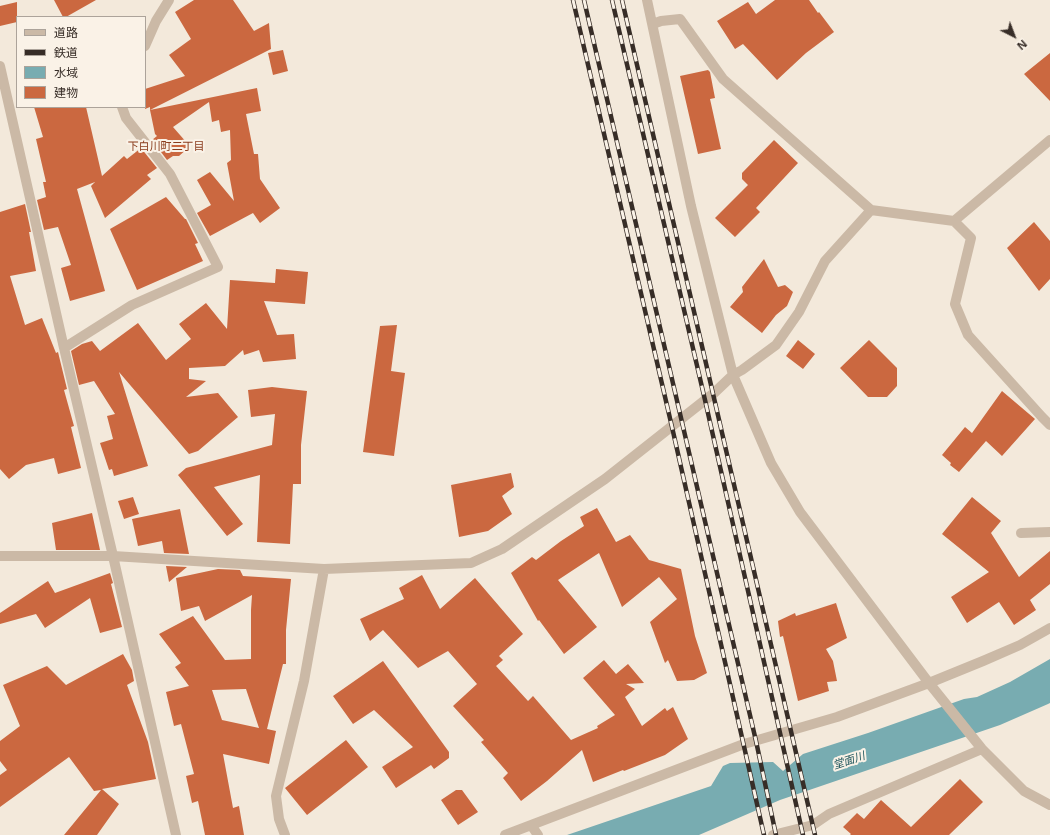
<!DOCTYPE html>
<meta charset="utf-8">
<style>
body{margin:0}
#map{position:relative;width:1050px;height:835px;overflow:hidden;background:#f3e9db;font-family:"Noto Sans","Noto Sans JP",sans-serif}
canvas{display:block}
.legend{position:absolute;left:16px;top:16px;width:130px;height:92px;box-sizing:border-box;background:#faf2e7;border:1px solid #aca39a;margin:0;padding:5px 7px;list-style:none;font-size:12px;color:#372d27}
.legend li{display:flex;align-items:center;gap:8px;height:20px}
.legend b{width:20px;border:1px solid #aca39a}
.north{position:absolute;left:994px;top:16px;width:40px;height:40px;-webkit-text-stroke:3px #faf2e7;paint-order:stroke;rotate:138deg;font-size:11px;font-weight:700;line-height:16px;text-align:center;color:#372d27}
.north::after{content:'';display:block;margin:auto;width:14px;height:18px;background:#372d27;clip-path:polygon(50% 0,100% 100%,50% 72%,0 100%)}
</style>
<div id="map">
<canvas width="1050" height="835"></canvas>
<ul class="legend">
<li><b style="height:5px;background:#cbb9a6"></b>道路</li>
<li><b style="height:5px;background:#372d27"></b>鉄道</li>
<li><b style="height:11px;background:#78acb1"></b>水域</li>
<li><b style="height:11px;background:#cb6840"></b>建物</li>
</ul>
<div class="north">N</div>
</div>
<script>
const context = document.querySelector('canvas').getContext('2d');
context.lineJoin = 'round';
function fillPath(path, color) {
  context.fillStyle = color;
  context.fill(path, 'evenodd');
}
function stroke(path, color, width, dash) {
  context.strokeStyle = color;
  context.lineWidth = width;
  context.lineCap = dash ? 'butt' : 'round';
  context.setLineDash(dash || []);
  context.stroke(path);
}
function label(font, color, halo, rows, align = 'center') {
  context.font = font + ' "Noto Sans","Noto Sans JP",sans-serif';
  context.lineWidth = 4;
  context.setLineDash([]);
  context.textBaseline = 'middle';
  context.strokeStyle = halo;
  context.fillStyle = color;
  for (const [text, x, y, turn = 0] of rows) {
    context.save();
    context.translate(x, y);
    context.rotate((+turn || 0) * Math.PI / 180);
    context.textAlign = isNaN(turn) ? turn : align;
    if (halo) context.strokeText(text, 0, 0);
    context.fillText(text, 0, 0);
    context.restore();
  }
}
const water = new Path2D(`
 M1050 659V703L1048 704 1000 725 780 800 699 835H567L711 786 723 766 730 763 773 762 783 771 803 754 868 733 964 699 977 697 1010 682Z`);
const building = new Path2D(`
 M54 0H96L66 17H63Z
 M194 0H233L254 31 269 23 271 49 150 110V107L145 109V89L185 76 169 55 191 39 175 12Z
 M775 0H809L818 13 819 12 834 32 806 53 777 80 743 44 735 49 717 21 748 2 756 14Z
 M17 2V22L0 26V6Z
 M283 50 288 71 273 75 268 53Z
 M1050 53V101L1024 74Z
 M708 70 710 72 715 98 710 99 721 149 698 154 680 76Z
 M257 88 261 111 246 114 254 154H258L260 179 280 208 260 223 253 213 210 236 197 213 211 205 197 180 210 172 234 201 227 163 231 160 230 130 221 132 219 120 212 122 209 102 173 127 187 143V149L179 156H173L167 160 152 140 157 136 155 134 150 110Z
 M34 107H86L102 176 124 156 127 159 141 148 157 168 147 175 151 179 105 218 91 186 95 182 77 189 105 291 70 301 61 268 71 265 58 227 44 230 37 200 46 197 43 182H46L36 139 43 137Z
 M774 140 798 163 756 208 760 212 735 237 715 218 748 185 742 179V173Z
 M166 197 185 219H186L198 243 195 244 203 261 137 290 110 229Z
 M25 204 31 232H29L36 271 10 276 25 325 42 318 56 353 58 352 67 389 64 390 74 426 71 427 81 468 58 474 54 458 26 465 9 479 0 469V212Z
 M1034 222 1050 241V279L1039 291 1007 248Z
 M764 259 778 287 785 285 793 292 787 306 776 315 762 333 730 307 743 292 742 287Z
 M276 269 308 272 305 304 264 301 277 335 294 334 296 359 263 362 259 350 244 355 243 350 225 366 189 368V379L206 381 186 397 218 393 238 417 198 451 189 454 119 372 148 466 114 476 112 469 109 470 100 443 113 439 107 416 115 414 94 381 79 385 71 351 82 344 92 341 100 351 138 323 166 360 191 339 179 324 206 303 227 329 230 280 275 283Z
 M397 325 391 371 405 373 394 456 363 452 380 326Z
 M798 340 815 354 803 369 786 356Z
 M869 340 897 368V386L887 397H868L840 368Z
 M272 387 307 391 301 445V484H293L290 544 257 542 260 475 214 487 243 524 227 536 178 475 186 468 272 445 275 414 251 417 248 390Z
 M1002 391 1035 419 1002 456 986 441 959 472 950 465 951 463 942 455 965 427 972 433Z
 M511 473 514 487 502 496 512 514 488 531 459 537 451 485Z
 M133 497 139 514 124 519 118 501Z
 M972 497 1001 521 991 533 1019 577 1050 551V584L1030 600 1036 610 1014 625 999 602 967 623 951 597 989 572 942 534Z
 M597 508 616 542 630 535 649 560 681 569 695 636 707 673 694 680 677 681 668 660 665 663 650 622 677 599 659 577 622 607 599 553 558 580 597 627 564 654 539 620 538 621 511 573 532 557 536 560 561 541 584 526 580 517Z
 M180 509 189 554 164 553 162 541 138 546 132 519Z
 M92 513 100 550H56L52 523Z
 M166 566 187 567 169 582Z
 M218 569 240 570 243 576 291 579 286 630V664H283L267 729 276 731 269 764 223 754 233 808 239 806 244 835H205L198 801 192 803 186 776 194 774 181 724 174 726 166 692 189 686 175 667 181 663 159 634 193 616 225 660 251 659V610L252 595 205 621 199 606 181 611 176 578ZM246 689 259 728 222 720 212 690Z
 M110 573 113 583 111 584 122 627 100 633 90 598 45 628 36 614 0 624V613L48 581 55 593Z
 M422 575 440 609 475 578 523 634 499 656 503 660 496 666 528 701 533 696 571 740 598 728 597 726 615 715 583 678 604 660 616 674 628 664 644 683 626 684 635 689 625 697 642 726 665 708 667 711 673 707 688 739 665 755 624 771 623 770 593 782 582 750 547 781 521 801 503 778 508 773 481 742 484 740 453 706 477 684 448 651 418 668 383 630 370 641 360 619 404 599 399 588Z
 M836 603 847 638 826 649 833 661 837 681 827 682 829 691 798 701 783 636 780 637 778 621 795 613 796 616Z
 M123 654 132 670 134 681 127 685 148 742 156 779 102 789 119 804 97 835H64L101 790 94 791 69 757 0 807V775L7 770 0 761V741L20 726 3 685 47 666 66 685Z
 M383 661 449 752V758L434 769 431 765 396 788 382 767 413 747 374 710 353 724 333 696Z
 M346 740 368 767 307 815 285 788Z
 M960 779 983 802 949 835H850L851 834 843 827 857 813 864 819 881 800 911 827Z
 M456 790H462L478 812 458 825 441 800Z`);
const minor = new Path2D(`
 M647 0 691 206 733 375 771 463 800 512 929 683 982 749 1024 791 1050 805
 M653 24 661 21 680 19 723 79 871 210 954 221 971 238 955 304 968 335 1042 417 1050 425
 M145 46 156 21 169 0
 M0 66 64 348 113 556 176 835
 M954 221 1050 140
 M64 348 132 305 218 267 170 174 126 118 122 107
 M1021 533 1050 532
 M0 556H113L324 569 471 563 502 549 605 479 714 393 733 375 742 370 776 345 799 312 825 261 871 210
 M531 825 538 835
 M285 835 279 819 276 796 304 681 324 569
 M505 835 744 744 837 717 929 683 983 661 1020 645 1050 628
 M773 835 813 825 829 814 982 749`);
const rail = new Path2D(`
 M573 0 672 427 764 835
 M584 0 756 741 776 835
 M612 0 705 400 803 835
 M622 0 815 835`);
const neighbourhoodNames = [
 ["下白川町二丁目",166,147]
];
const waterNames = [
 ["堂面川",849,761,-19]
];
fillPath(water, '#78acb1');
fillPath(building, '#cb6840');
stroke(minor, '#cbb9a6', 10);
stroke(rail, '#372d27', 4.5);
stroke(rail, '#faf2e7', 3, [9]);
label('11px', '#8a3c1d', '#faf2e7', neighbourhoodNames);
label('italic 11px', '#1b535a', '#faf2e7', waterNames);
</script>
